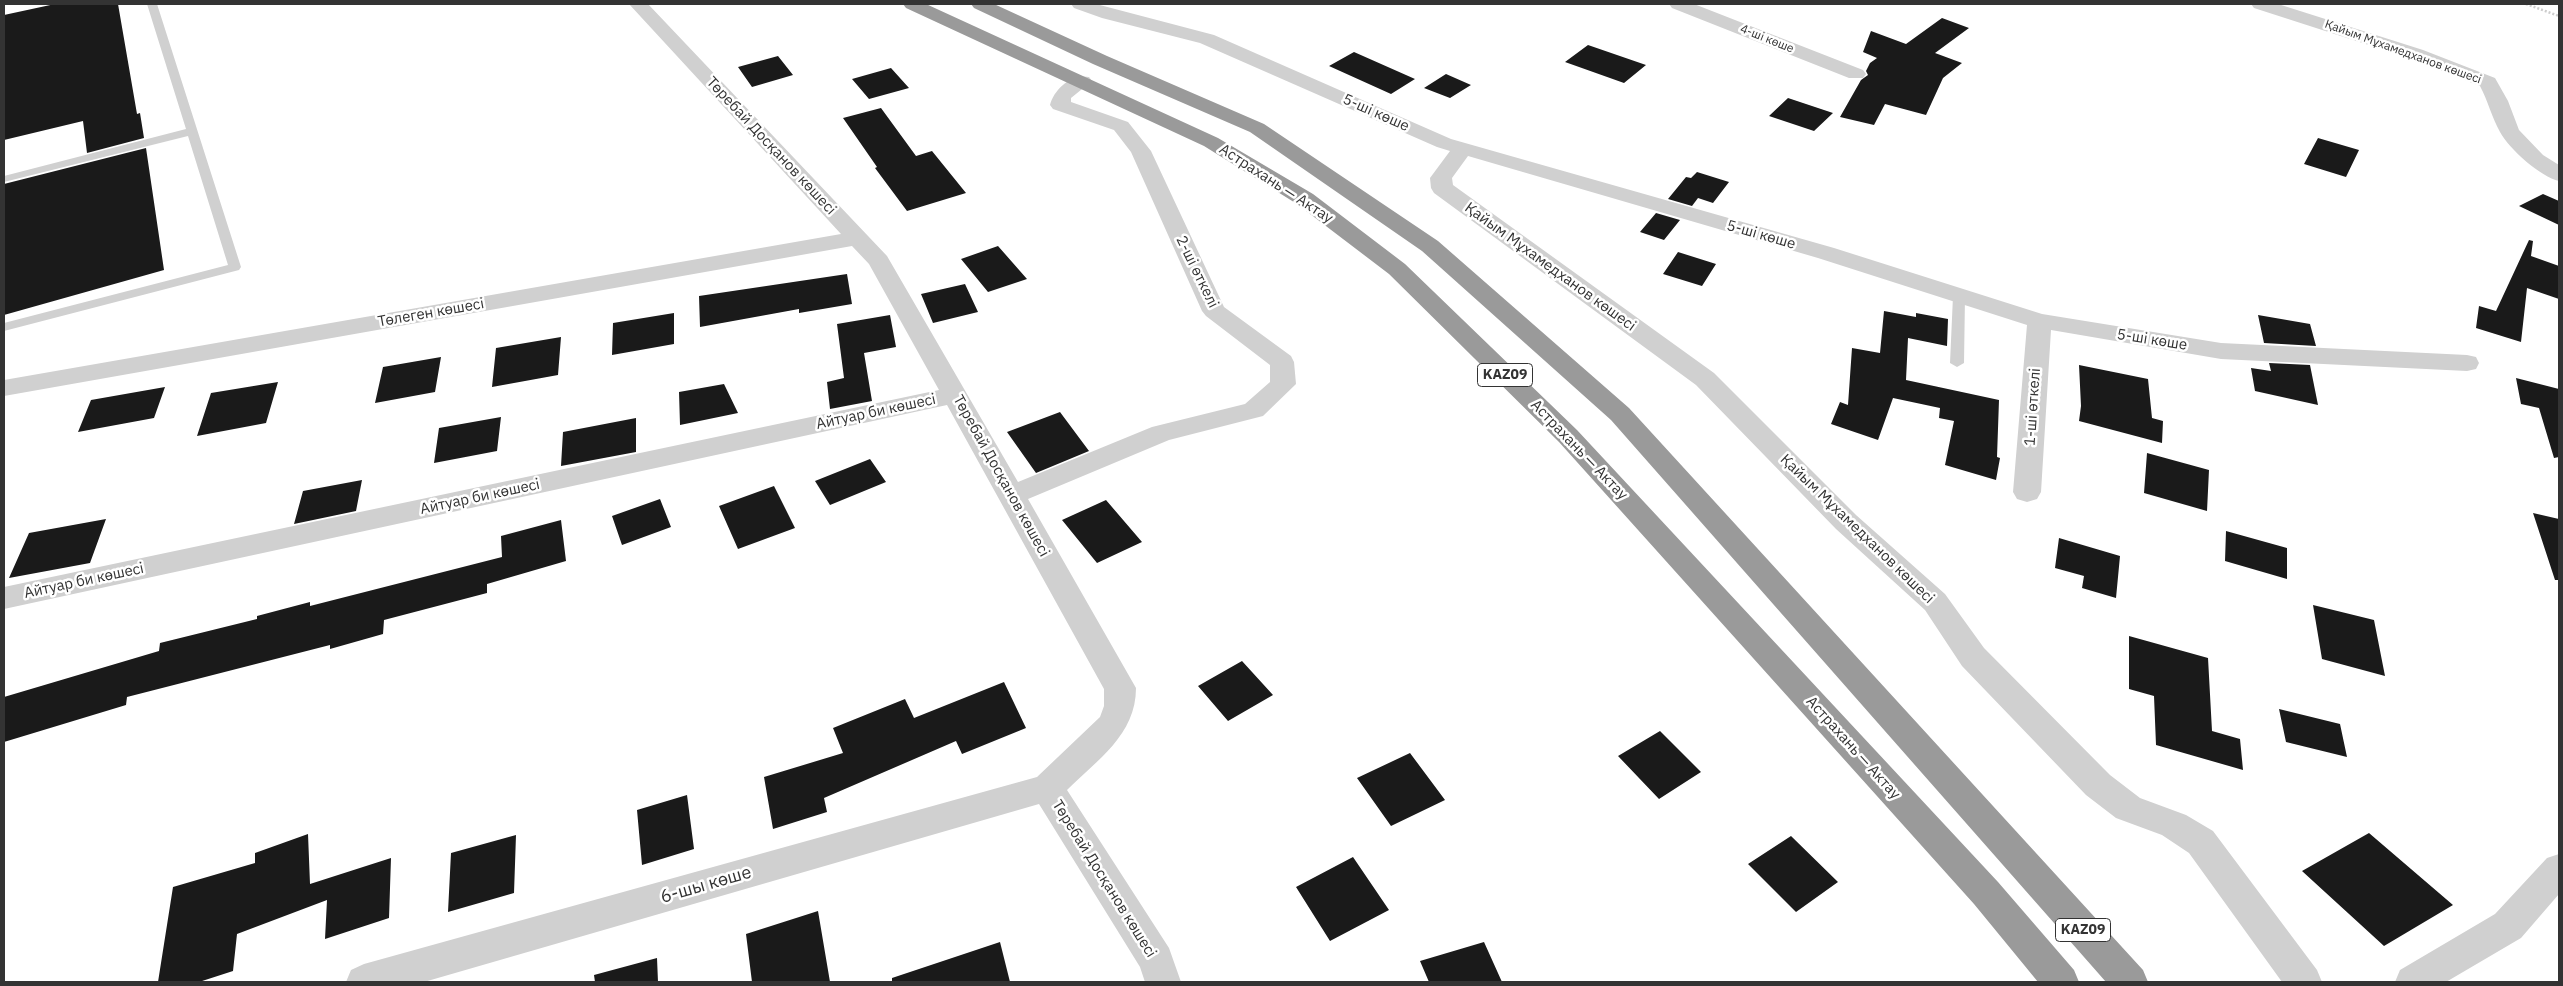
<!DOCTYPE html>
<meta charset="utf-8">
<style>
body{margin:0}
#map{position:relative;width:2563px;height:986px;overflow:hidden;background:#fff;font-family:"IBM Plex Sans",sans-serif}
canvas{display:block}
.frame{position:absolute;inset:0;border:5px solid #333;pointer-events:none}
</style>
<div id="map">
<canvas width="2563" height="986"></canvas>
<div class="frame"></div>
</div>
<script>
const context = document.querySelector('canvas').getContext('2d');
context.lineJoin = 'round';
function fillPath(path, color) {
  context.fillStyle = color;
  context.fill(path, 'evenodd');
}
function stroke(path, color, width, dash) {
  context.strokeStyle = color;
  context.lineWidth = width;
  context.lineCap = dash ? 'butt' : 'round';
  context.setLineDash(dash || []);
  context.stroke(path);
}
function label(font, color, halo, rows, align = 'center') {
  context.font = font + ' "IBM Plex Sans",sans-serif';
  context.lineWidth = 5;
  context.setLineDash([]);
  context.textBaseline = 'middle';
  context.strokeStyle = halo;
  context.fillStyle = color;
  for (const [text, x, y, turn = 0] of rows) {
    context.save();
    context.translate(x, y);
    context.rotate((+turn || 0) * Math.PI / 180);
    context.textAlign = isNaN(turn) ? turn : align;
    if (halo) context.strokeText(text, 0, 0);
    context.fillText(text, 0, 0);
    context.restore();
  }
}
const building = new Path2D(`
 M55 4H118L137 114 140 113 144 138 87 153 83 121 4 140V15Z
 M1942 18 1969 28 1935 53 1962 63 1943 78 1926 115 1885 104 1874 125 1840 117 1861 80 1868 75 1866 71 1870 63 1877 58 1863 52 1871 31 1906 44Z
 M1588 45 1646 65 1624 83 1565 62Z
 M1354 52 1415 79 1391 94 1329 66Z
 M778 56 793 75 752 87 738 67Z
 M891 68 909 88 869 99 852 79Z
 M1446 74 1471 85 1450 98 1424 88Z
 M1788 98 1833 113 1814 131 1769 116Z
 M881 108 916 156 932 151 966 193 907 211 875 168 877 167 843 118Z
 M2318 138 2359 150 2346 177 2304 164Z
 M146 148 164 270 4 315V184Z
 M1697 172 1729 182 1713 203 1698 198 1692 206 1668 199 1686 177 1691 178Z
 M2543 194 2559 201V225L2519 206Z
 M1656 213 1680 220 1664 240 1640 232Z
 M2529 240 2533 241 2531 256 2559 266V299L2527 288 2521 342 2476 328 2479 306 2496 311Z
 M998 246 1027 279 988 292 961 259Z
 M1678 252 1716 264 1702 286 1663 274Z
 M847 274 852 304 799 313V309L700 327 699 296Z
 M965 284 978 312 933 323 921 294Z
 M1884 311 1916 317V313L1948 319 1947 346 1908 338 1906 380 1999 400 1997 457 2000 458 1996 480 1945 465 1954 421 1939 418 1940 408 1893 398 1878 440 1831 424 1840 402 1848 405 1852 348 1880 353Z
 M674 313V344L612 355 613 323Z
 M890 315 896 347 864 353 872 401 830 409 827 382 844 378 837 324Z
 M2258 315 2310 324 2316 346 2264 343Z
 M561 337 558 375 492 387 496 348Z
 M441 357 435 392 375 403 383 367Z
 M2269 363 2310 365 2318 405 2255 391 2251 368 2271 371Z
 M2079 365 2148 379 2152 418 2163 421 2162 443 2079 421 2081 406Z
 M2516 378 2559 389V457L2554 458 2539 408 2521 404Z
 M278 382 266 423 197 436 211 393Z
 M724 384 738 413 680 425 679 392Z
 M165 387 154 418 78 432 91 400Z
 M1060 412 1089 451 1036 473 1007 432Z
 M501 417 497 451 434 463 439 428Z
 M636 418V452L561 466 563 432Z
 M2147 453 2209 470 2207 511 2144 493Z
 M870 459 886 482 830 505 815 481Z
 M362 480 356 511 294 524 303 491Z
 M774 486 795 528 738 549 719 506Z
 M660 499 671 527 622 545 612 516Z
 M1106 500 1142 542 1097 563 1062 520Z
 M2533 513 2559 519V580H2555Z
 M106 519 90 563 9 578 29 533Z
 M561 520 566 561 487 584V593L384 620 383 634 330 649V645L127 697 126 705 4 742V697L159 651 160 643 257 619V616L310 602V606L502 557 501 536Z
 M2226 531 2287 548V579L2225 561Z
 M2059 538 2120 556 2116 598 2082 588 2084 576 2055 568Z
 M2313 605 2374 620 2385 676 2322 659Z
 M2129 636 2208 658 2212 731 2240 739 2243 770 2156 745 2154 696 2129 689Z
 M1242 661 1273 695 1228 721 1198 686Z
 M1004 682 1026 728 962 754 956 741 824 798 827 812 773 829 764 777 843 753 833 728 905 699 914 718Z
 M2279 709 2340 724 2347 757 2286 742Z
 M1660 731 1701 772 1659 799 1618 756Z
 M1410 753 1445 800 1391 826 1357 778Z
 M687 795 694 849 642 865 637 810Z
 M2369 833 2453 905 2384 946 2302 871Z
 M308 834 310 884 391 858 389 918 325 939 327 900 237 934 233 971 199 982H158L173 887 255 863V853Z
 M516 835 514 893 448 912 451 853Z
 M1791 836 1838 882 1796 912 1748 864Z
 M1353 857 1389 910 1330 941 1296 887Z
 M818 911 830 982H752L746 934Z
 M1000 942 1010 982H892V978Z
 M1484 942 1502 982H1429L1420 961Z
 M657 958 658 982H595L594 975Z`);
const path = new Path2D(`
 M2526 4 2559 16`);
const lane = new Path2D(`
 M147 4H157L241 267 239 270 4 331V323L228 265 188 136 4 182V176L186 129Z
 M1959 292 1965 296 1964 363 1957 367 1950 363 1953 296Z`);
const street = new Path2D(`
 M629 4H648L887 256 1018 482 1152 427 1245 404 1270 382V365L1206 316 1202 311 1131 152 1114 130 1053 109 1050 105C1054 89 1072 73 1089 77L1092 81 1071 98V102L1128 122 1151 151 1224 307 1291 356 1294 362 1296 384 1263 416 1169 440 1028 499 1136 688C1136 735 1097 760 1067 790L1169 948 1181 982H1145L1140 967 1039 804 424 982H346L351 970 364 964 1037 777 1100 717 1104 706V689L947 405 4 609V587L939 390 869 264 852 246 4 396V380L841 234Z
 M1071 4H1096L1214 35 1451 139 1834 248 2042 314 2221 343 2467 355 2476 357 2479 363 2476 369 2467 371 2221 359 2051 330 2041 492 2037 499 2027 502 2017 499 2013 492 2027 325 1818 258 1468 156 1452 178 1453 185 1714 373 1856 515 1945 594 1984 648 2110 775 2140 798 2186 815 2213 831 2317 970 2322 982H2282L2189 853 2162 835 2116 818 2086 795 1962 666 1925 610 1836 529 1696 385 1434 193 1431 188 1430 178 1450 151 1437 147 1200 43 1102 18 1074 8Z
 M1669 4H1694L1863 70 1866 74 1863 78H1849L1672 8Z
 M2251 4H2278L2423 50 2495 78 2508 101 2519 130 2543 155 2559 165V181C2541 177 2509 149 2500 132 2492 118 2488 101 2480 86L2409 58 2254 8Z
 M2559 854V894L2521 938 2446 982H2395L2400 970 2495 914 2547 858Z`);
const highway = new Path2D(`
 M903 4H926L1218 138 1313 194 1405 264 1577 430 1998 882 2074 970 2079 982H2038L1974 904 1559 442 1389 274 1297 204 1204 146 906 8Z
 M971 4H994L1107 56 1264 124 1438 241 1629 408 2143 970 2148 982H2106L1611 420 1422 251 1250 132 1093 64 974 8Z`);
const farStreetnames = [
 ["4-шi көше",1767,39,22],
 ["Қайым Мұхамедханов көшесi",2403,52,20]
];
const shields = [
 [1505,375,55],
 [2083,930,55]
];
const shieldNames = [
 ["KAZ09",1505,375],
 ["KAZ09",2083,930]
];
const streetNames = [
 ["5-шi көше",1376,113,24],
 ["Төребай Досқанов көшесі",771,146,47],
 ["Астрахань — Актау",1276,184,33],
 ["5-шi көше",1761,235,16],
 ["Қайым Мұхамедханов көшесi",1550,267,36],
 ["2-ші өткелі",1197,272,64],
 ["Төлеген көшесі",431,313,-10],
 ["5-шi көше",2152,340,9],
 ["1-ші өткелі",2033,407,-86],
 ["Айтуар би көшесі",876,412,-12],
 ["Астрахань — Актау",1579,450,46],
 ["Төребай Досқанов көшесі",1001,476,61],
 ["Айтуар би көшесі",480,497,-12],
 ["Қайым Мұхамедханов көшесi",1857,529,44],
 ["Айтуар би көшесі",84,581,-12],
 ["Астрахань — Актау",1853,748,48],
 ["Төребай Досқанов көшесі",1104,879,58]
];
const nearStreetnames = [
 ["6-шы көше",706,885,-16]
];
fillPath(building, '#1a1a1a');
stroke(path, '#cdcdcd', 2.5, [2, 2]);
fillPath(lane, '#d0d0d0');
fillPath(street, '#d0d0d0');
fillPath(highway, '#9a9a9a');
label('12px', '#333', '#fff', farStreetnames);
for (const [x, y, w] of shields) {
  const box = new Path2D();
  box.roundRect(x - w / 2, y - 11.5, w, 23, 4);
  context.fillStyle = '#fff';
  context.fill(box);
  stroke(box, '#333', 1);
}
label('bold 14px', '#333', null, shieldNames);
label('15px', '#333', '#fff', streetNames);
label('18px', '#333', '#fff', nearStreetnames);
</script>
